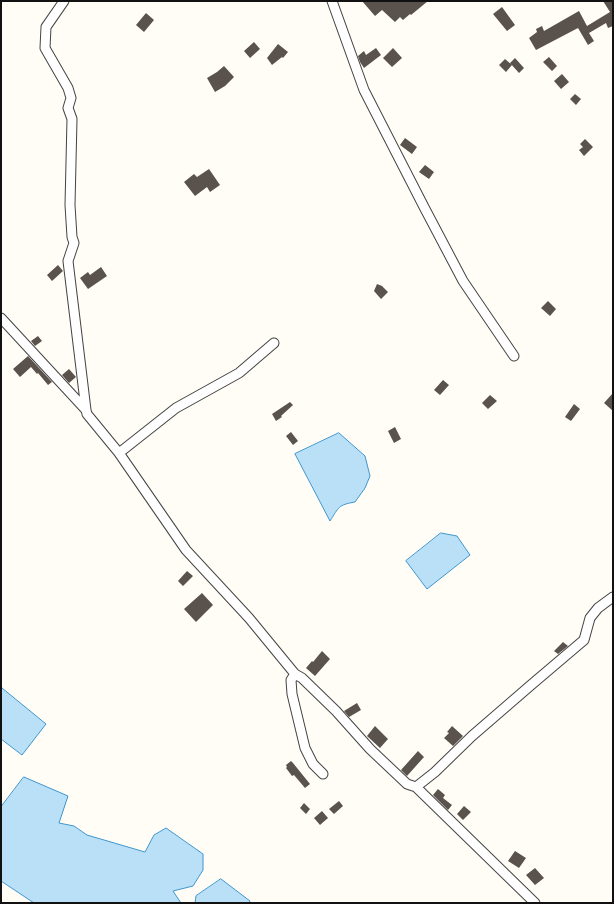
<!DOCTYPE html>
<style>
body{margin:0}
#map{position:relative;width:614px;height:904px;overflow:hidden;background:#fffdf5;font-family:"Crimson Pro",serif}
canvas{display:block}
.frame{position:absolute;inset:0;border:2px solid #111;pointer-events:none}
</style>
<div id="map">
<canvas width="614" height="904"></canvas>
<div class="frame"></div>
</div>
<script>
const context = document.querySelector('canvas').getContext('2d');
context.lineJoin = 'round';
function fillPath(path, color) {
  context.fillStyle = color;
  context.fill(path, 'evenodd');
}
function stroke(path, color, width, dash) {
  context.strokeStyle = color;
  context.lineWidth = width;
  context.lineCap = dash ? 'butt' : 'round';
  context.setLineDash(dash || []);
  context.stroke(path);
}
const water = new Path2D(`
 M339 433 365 456 370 476 365 488 355 502C338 505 339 507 330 521L295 454Z
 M441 533 457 536 470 555 427 589 406 561Z
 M2 688 46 724 22 755 1 739V689Z
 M24 777 68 796 59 823 74 826 87 835 145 852 154 835 166 828 203 854V870L193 886 173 891 181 903H34L1 881V807Z
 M221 879 250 901 249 903H195L196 896Z`);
const building = new Path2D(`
 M362 1H428L411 15 410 14 403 20 400 17 395 22 382 10 375 16Z
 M603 1H613V26L608 28 606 23 589 33 594 41 588 45 578 28 536 50 529 38 537 32 536 29 542 26 544 31 579 11 587 26 610 12Z
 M502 7 515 25 507 31 493 14Z
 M146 13 154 20 144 32 136 25Z
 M254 42 260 49 250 58 244 51Z
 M278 44 288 52 283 58 282 57 272 65 267 58Z
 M376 48 381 55 364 68 360 62 358 56 364 51 366 55Z
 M393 48 402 58 392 67 383 58Z
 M549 57 557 66 552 71 543 62Z
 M515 58 524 68 519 73 510 63Z
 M505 59 512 65 506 72 499 65Z
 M224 66 234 77 225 86 215 92 207 78 217 72Z
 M562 74 569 82 561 89 554 81Z
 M575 94 581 99 576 105 570 99Z
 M405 138 417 147 412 154 400 145Z
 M585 139 593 147 584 156 579 150 583 147 580 144Z
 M425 165 434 172 429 179 419 172Z
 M209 169 220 185 210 192 207 187 195 196 184 182 194 174 197 177Z
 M58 265 63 271 52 281 47 275Z
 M101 267 107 276 88 289 80 278 88 272 90 275Z
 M377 284 382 286 388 292 381 299 374 291Z
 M548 301 556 309 550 316 541 308Z
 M38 336 42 341 35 346 31 341Z
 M28 356 52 382 48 385 38 373 37 374 31 367 20 377 13 369Z
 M69 369 76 377 69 383 62 375Z
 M443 380 449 385 440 395 434 390Z
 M613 393V411L604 403Z
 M490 395 497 401 488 409 482 403Z
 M290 402 293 405 281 416 282 417 276 421 272 414Z
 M574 404 580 409 571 421 565 417Z
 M395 427 401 439 394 443 388 431Z
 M291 432 298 441 293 445 286 436Z
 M187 571 193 576 183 586 178 581Z
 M202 593 213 605 196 622 184 609Z
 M563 642 568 646 558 654 554 651Z
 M322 651 330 659 315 676 306 668 312 661 313 662Z
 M357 703 361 710 349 717 344 711Z
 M375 726 388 739 380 748 367 736Z
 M452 726 463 736 453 746 444 738 449 733 447 732Z
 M418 751 424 757 407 776 401 770Z
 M291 761 293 763 310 784 305 788 294 775 292 776 286 768 287 767 286 765Z
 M438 789 445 795 443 798 452 805 448 810 433 795Z
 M339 801 343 806 334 814 329 809Z
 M304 803 310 809 306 814 300 808Z
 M464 806 471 812 463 820 457 814Z
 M322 811 328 818 320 825 314 818Z
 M515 851 526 858 519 868 508 861Z
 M535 868 544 878 535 885 526 875Z`);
const street = new Path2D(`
 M64 1 46 27 45 48 68 88 71 98 68 108 72 119 70 205 72 237 74 243 68 261 86 410
 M332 1 364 90 424 207 463 281 514 356
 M1 318 86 410 87 414 119 453 186 550 249 618 295 674 302 678 336 711 370 749 407 784 416 787 535 903
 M119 453 176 408 239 373 274 343
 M295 674 291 680 292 694 305 748 313 764 323 774
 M416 787 435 772 472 736 531 685 584 640 590 618 598 608 613 597`);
fillPath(water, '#b9e0f7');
stroke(water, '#3f96cf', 1);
fillPath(building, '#5a524d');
stroke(street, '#444', 11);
stroke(street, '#fff', 9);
</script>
